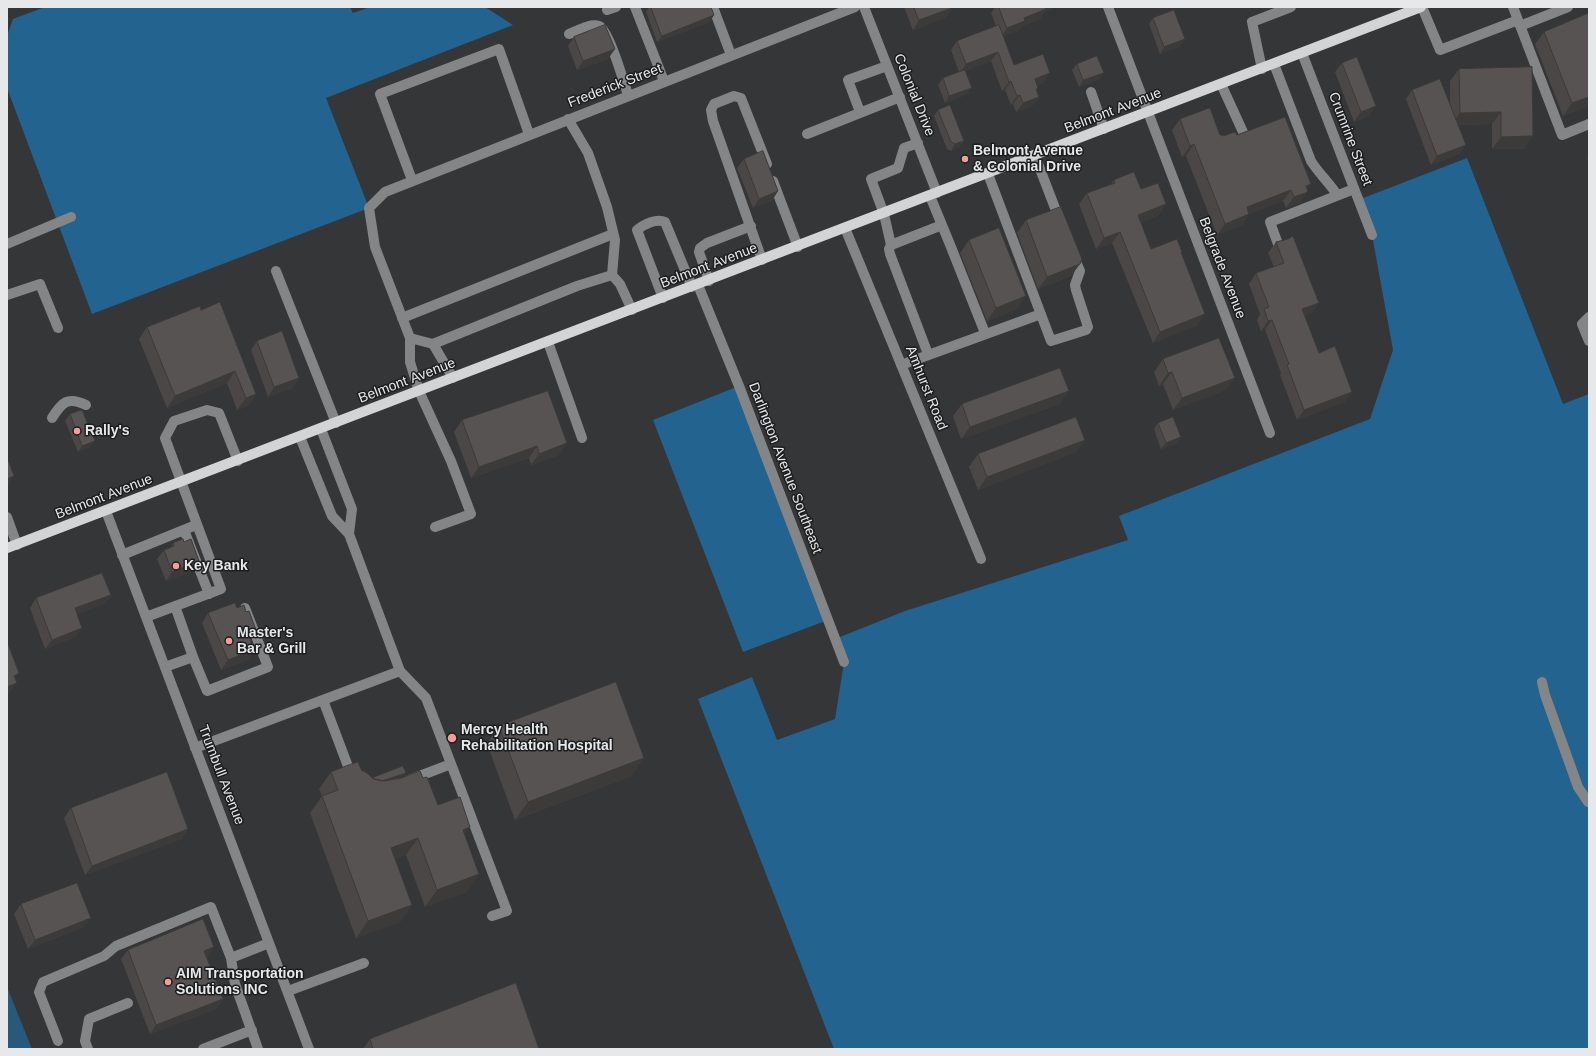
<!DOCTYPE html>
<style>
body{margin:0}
#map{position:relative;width:1596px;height:1056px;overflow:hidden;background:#343638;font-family:Arial,sans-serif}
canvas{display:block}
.frame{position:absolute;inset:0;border:8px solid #e6e8e9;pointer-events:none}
</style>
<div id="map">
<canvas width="1596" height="1056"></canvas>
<div class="frame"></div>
</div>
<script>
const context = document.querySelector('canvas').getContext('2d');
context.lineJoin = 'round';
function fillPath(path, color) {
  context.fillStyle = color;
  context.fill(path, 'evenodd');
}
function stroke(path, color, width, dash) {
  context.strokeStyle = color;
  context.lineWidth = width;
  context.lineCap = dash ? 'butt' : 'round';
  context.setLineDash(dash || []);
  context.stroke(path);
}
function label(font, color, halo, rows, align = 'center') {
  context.font = font + ' Arial,sans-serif';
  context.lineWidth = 3;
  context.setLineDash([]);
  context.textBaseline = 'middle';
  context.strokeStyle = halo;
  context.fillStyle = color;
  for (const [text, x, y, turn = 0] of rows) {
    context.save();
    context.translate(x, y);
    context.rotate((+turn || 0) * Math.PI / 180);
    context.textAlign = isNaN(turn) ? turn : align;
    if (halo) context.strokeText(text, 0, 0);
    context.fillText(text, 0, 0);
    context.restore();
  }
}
const green = new Path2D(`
 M7 987 32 1049H7Z`);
const forest = new Path2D(`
 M45 7H350L353 13 370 7H485L513 25 326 98 369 208 92 314 7 88V36L13 19Z
 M1467 158 1563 404 1589 394V1049H834L698 699 752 677 777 740 835 719 844 662 835 639 905 611 1128 540 1119 516 1370 419 1393 350 1372 235 1358 200Z
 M739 386 828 620 743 652 653 420Z`);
const minor = new Path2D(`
 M635 7 664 81
 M713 7 731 55
 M864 7 937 193
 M1108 7 1270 433
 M1422 7 1440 50 1518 20
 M1513 7 1562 135 1589 124
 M607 10 616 7
 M1520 26 1568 7
 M569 34C577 31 590 23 599 26 609 30 624 83 628 95
 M1302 53 1372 235
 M1274 64 1311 161C1319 174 1330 183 1337 195
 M1262 69 1252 22 1291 7
 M1221 84 1243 132
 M1091 92 1104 129
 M860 112 848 80 887 66
 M568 119 588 153 607 207 615 240 612 275
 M807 134 900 97
 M918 143 904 148 898 168 871 179 884 214 891 245 942 225
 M1035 156 1060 221
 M988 174 1051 341 1086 330 1088 327 1076 290 1075 285 1080 271 1073 255
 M412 180 380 94 499 49 529 134
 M773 181 798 247
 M930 196 951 247 985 333
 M845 228 981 559
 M7 244 71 217
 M1278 244 1270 222 1354 189
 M891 245 889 249 890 254 928 354
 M762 260 713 121 711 110 714 104 734 96 741 98 767 164
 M276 271 336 423
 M709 281 699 252 700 248 707 243 751 226
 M698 285 739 386 844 662
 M7 295 40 284 58 328
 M663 298 637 230C644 224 657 218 665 222L692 287
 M1589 317 1582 324 1589 341
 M402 318 613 234
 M410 338 433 344 453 378
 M548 342 582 438
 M433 344 577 286 612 275 620 284 632 310
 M901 365 1041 314
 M52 418C62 402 68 396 86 405
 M321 429 352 509 349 534
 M300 437 332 516 349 534 400 671 426 698 507 911 492 916
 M106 511 309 1049
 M7 517 17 545
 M435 527 471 514 451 461 419 391 410 362V338L375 247 369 208 385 192 855 7
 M184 530 209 594
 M122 555 196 525
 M146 617 221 589 165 438 174 421 207 410 219 413 238 461
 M193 657 207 691 268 667 245 608
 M165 667 193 657 175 606
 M1542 682 1545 695 1578 787 1588 802H1589
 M323 700 352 777
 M195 748 400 671
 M409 780 451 764
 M231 958 235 984 258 1049
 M288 991 364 963
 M58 1041 39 992 43 982 104 956 116 946 211 907 231 958 269 943
 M88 1049 85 1041 89 1019 128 1003
 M203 1049 252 1030`);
const major = new Path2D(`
 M7 548 1421 7`);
const wall = new Path2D(`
 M649 7H711L710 22 657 42 646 12Z
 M904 7H951L952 8 945 18 913 30Z
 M995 7H1053L1051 10 1044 12 1040 19 1022 26 1018 31 1003 36 1014 65 1044 83 1037 85V91L1039 97 1032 106 1016 112 1013 104 1011 105 1005 90 1002 91 991 61 965 71 967 94 945 103 938 85 943 78 959 72 951 50 957 41 996 26 991 13Z
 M1589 13V106L1563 116 1535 44 1544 32Z
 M1153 18 1181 46 1160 54 1149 24Z
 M574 37 608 59 577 70 568 46Z
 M1342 63 1369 116 1354 122 1335 72Z
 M1077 64 1100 79 1079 87 1072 70Z
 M1532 67 1525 149H1492V124L1458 125 1466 145 1459 154 1431 165 1406 99 1412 90 1450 105V81L1459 69Z
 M938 110 964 141 959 147 951 151 947 149 934 116Z
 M1180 119 1223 136 1237 135 1307 189 1300 203 1286 208 1283 201 1249 214 1242 225 1217 235 1186 156 1182 157 1172 130Z
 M1589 155V163L1587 158Z
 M744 159 772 201 753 208 737 168Z
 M1114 180 1141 189 1166 204 1159 215 1141 222 1151 249 1182 252 1181 253 1198 325 1153 343 1112 243 1096 249 1079 204 1087 193 1111 184Z
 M1026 220 1071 276 1038 289 1017 233Z
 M969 240 1017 309 987 321 960 253Z
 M1276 242 1312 313 1305 316 1319 353 1345 402 1297 420 1280 375 1281 373 1265 330 1261 331 1257 320 1260 314 1249 284 1256 273 1274 267 1268 253Z
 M201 310 256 394 248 406 237 410 227 383 167 408 139 339 147 327Z
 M257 341 299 378 293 388 268 397 251 350Z
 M1163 359 1226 390 1173 410 1163 384 1159 386 1154 372Z
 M962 404H1060L961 439 953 416Z
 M70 414 90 447 78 452 65 421Z
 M462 420 559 455 531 465 529 458 471 478 454 432Z
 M1158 423 1181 437 1176 444 1161 449 1154 429Z
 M1085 440 1076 452 978 490 969 467 978 454Z
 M173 543 193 571 166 581 157 559 164 550 171 547Z
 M111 595 104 604 77 614 82 628 75 637 45 649 30 608 36 598Z
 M237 608 246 612 256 630 250 639 248 660 221 670 202 623 208 613Z
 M499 726 632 776 515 820 487 744Z
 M362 771 372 778 406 773 403 776 394 779 423 778 438 805 465 835 467 892 425 907 406 855 395 859 412 905 400 922 356 938 310 813 322 796 319 789 331 772Z
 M71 808 188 829 181 839 85 875 64 818Z
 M21 904 84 927 28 949 14 914Z
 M214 947 207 957 223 999 216 1009 150 1034 121 959 128 950Z
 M370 1039 539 1049H363Z`);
const shadedWall = new Path2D(`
 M1044 7H1053L1051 10 1044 12 1040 19 1022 26 1018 31 1001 37 1007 28Z
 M952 8 945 18 913 30 919 20Z
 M714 15 710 22 657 42 662 36Z
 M1185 39 1181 46 1160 54 1164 47Z
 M615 49 608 59 577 70 583 61Z
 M998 52 991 61 960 73 966 64Z
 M1050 73 1044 83 1029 89 1035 79Z
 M1104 73 1100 79 1079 87 1083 80Z
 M1011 81 1005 90 1002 91 1009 82Z
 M972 88 967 94 945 103 949 96Z
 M1020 95 1013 104 1011 105 1017 96Z
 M1039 97 1032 106 1016 112 1023 103Z
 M1589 97V106L1563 116 1572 103Z
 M1376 106 1369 116 1354 122 1361 112Z
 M1501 112 1492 124 1451 125 1460 113Z
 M1533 136 1525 149H1492L1501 137Z
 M964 141 959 147 951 151 955 144Z
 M1194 144 1186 156 1182 157 1190 146Z
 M1466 145 1459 154 1431 165 1437 156Z
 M1311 184 1305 193 1308 192 1300 203 1286 208 1294 197 1306 186Z
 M1291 190 1283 201 1249 214 1242 225 1217 235 1225 224 1247 207Z
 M778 191 772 201 753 208 759 199Z
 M1166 204 1159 215 1130 226 1138 215Z
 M1120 232 1112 243 1096 249 1104 238Z
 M1080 264 1071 276 1038 289 1047 277Z
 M1026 296 1017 309 987 321 996 308Z
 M1319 303 1312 313 1295 320 1302 309Z
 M1205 314 1198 325 1153 343 1160 332Z
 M1272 320 1265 330 1261 331 1268 321Z
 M235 371 227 383 167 408 175 396Z
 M1172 372 1163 384 1159 386 1168 373Z
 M299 378 293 388 268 397 274 387Z
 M1235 378 1226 390 1173 410 1182 398Z
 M1069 391 1060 404 961 439 970 427Z
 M1352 392 1345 402 1297 420 1304 410Z
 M256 394 248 406 237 410 246 398Z
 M1181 437 1176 444 1161 449 1166 443Z
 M1085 440 1076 452 978 490 987 477Z
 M95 441 90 447 78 452 82 446Z
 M567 443 559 455 531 465 539 454Z
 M537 446 529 458 471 478 479 467Z
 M14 476 7 487V479Z
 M199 561 193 571 166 581 172 572Z
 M111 595 104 604 68 618 75 608Z
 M82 628 75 637 45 649 52 640Z
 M256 630 250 640 248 633Z
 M254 650 248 660 221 670 228 660Z
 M19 673 11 685 17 683 7 696V685L14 676Z
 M644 758 632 776 515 820 528 802Z
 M406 773 403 776 376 785 365 783Z
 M470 827 458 844 463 830Z
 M188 829 181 839 85 875 92 866Z
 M418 838 406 855 379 865 391 848Z
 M479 874 467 892 425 907 437 890Z
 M412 905 400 922 356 938 368 921Z
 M91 918 84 927 28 949 35 940Z
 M214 947 207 957 198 960 204 951Z
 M223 999 216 1009 150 1034 156 1025Z`);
const building = new Path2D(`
 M651 7H711L714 15 662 36Z
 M914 7H951L952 8 919 20Z
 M999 7H1045L1046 9 1024 18 1025 21 1007 28Z
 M1174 10 1185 39 1164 47 1153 18Z
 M1589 13V97L1572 103 1544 32Z
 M605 25 615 49 583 61 574 37Z
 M999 25 1014 65 1043 54 1050 73 1035 79 1038 88 1036 89 1039 97 1023 103 1020 95 1017 96 1011 81 1009 82 998 52 966 64 957 41Z
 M1097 56 1104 73 1083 80 1077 64Z
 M1357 57 1376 106 1361 112 1342 63Z
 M1532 67 1533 136 1501 137V112L1460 113 1459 69Z
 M965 70 972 88 949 96 943 78Z
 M1440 79 1466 145 1437 156 1412 90Z
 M950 105 964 141 955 144 951 142 938 110Z
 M1210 108 1220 135H1222L1223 136 1235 132 1237 135 1285 117 1311 184 1306 186 1308 192 1294 197 1291 190 1247 207 1249 214 1225 224 1194 144 1190 146 1180 119Z
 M763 151 778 191 759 199 744 159Z
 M1134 172 1141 189 1158 183 1166 204 1138 215 1151 249 1177 239 1182 252H1181L1205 314 1160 332 1120 232 1104 238 1087 193 1115 183 1114 180Z
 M1061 207 1082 259 1080 264 1047 277 1026 220Z
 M999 228 1026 296 996 308 969 240Z
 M1293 236 1319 303 1302 309 1319 353 1335 346 1352 392 1304 410 1287 365 1289 364 1272 320 1268 321 1264 309 1269 307 1256 273 1284 263 1276 242 1288 239Z
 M220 302 256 394 246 398 235 371 175 396 147 327 200 306 201 310Z
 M282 331 299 378 274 387 257 341Z
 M1219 338 1235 378 1182 398 1172 372 1168 373 1163 359Z
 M1060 368 1069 391 970 427 962 404Z
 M548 391 567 443 539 454 537 446 479 467 462 420Z
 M82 410 95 441 82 446 70 414Z
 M1076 417 1085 440 987 477 978 454Z
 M1173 417 1181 437 1166 443 1158 423Z
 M7 457 14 476 7 479Z
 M183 539 184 542 191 539 199 561 172 572 164 550 174 546 173 543Z
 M102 573 111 595 75 608 82 628 52 640 36 598Z
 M235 603 237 608 244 605 246 612 249 611 256 630 248 633 254 650 228 660 208 613Z
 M7 641 19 673 14 676 17 683 7 687Z
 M616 682 644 758 528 802 499 726Z
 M358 762 362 771H364L374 779 384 781 401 778 420 771 423 778 427 777 438 805 460 797 470 827 463 830 479 874 437 890 418 838 391 848 412 905 368 921 322 796 338 790 331 772Z
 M403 766 406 773 382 781 374 779 372 778Z
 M167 772 188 829 92 866 71 808Z
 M77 883 91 918 35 940 21 904Z
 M203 919 214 947 204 951 223 999 156 1025 128 950Z
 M516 983 539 1049H373L370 1039Z`);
const markers = [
 [965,159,4,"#f59b9a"],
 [77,431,4,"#f59b9a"],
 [176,566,4,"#f59b9a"],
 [229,641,4,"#f59b9a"],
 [452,738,5,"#f59b9a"],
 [168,982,4,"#f59b9a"]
];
const streetNames = [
 ["Frederick Street",615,86,-21],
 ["Colonial Drive",914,95,68],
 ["Belmont Avenue",1113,111,-21],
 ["Crumrine Street",1350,139,69],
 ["Belmont Avenue",709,266,-21],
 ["Belgrade Avenue",1222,268,69],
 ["Belmont Avenue",407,381,-21],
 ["Amhurst Road",926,388,68],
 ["Darlington Avenue Southeast",785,468,69],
 ["Belmont Avenue",104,497,-21],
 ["Trumbull Avenue",221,775,69]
];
const poiNames = [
 ["Belmont Avenue",973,151],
 ["& Colonial Drive",973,167],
 ["Rally's",85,431],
 ["Key Bank",184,566],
 ["Master's",237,633],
 ["Bar & Grill",237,649],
 ["Mercy Health",461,730],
 ["Rehabilitation Hospital",461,746],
 ["AIM Transportation",176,974],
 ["Solutions INC",176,990]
];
fillPath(green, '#28597c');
fillPath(forest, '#226390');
stroke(minor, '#848586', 10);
stroke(major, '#d2d4d6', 10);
fillPath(wall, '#4b4747');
fillPath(shadedWall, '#3d3a3a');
fillPath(building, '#575353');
stroke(building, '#3d3a3a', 1);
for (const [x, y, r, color] of markers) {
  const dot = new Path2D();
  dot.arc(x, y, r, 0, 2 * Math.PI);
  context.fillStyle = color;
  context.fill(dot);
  stroke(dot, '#1c1d1e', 1.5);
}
label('14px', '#e6e8e9', '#1c1d1e', streetNames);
label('bold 14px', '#e6e8e9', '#1c1d1e', poiNames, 'left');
</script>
